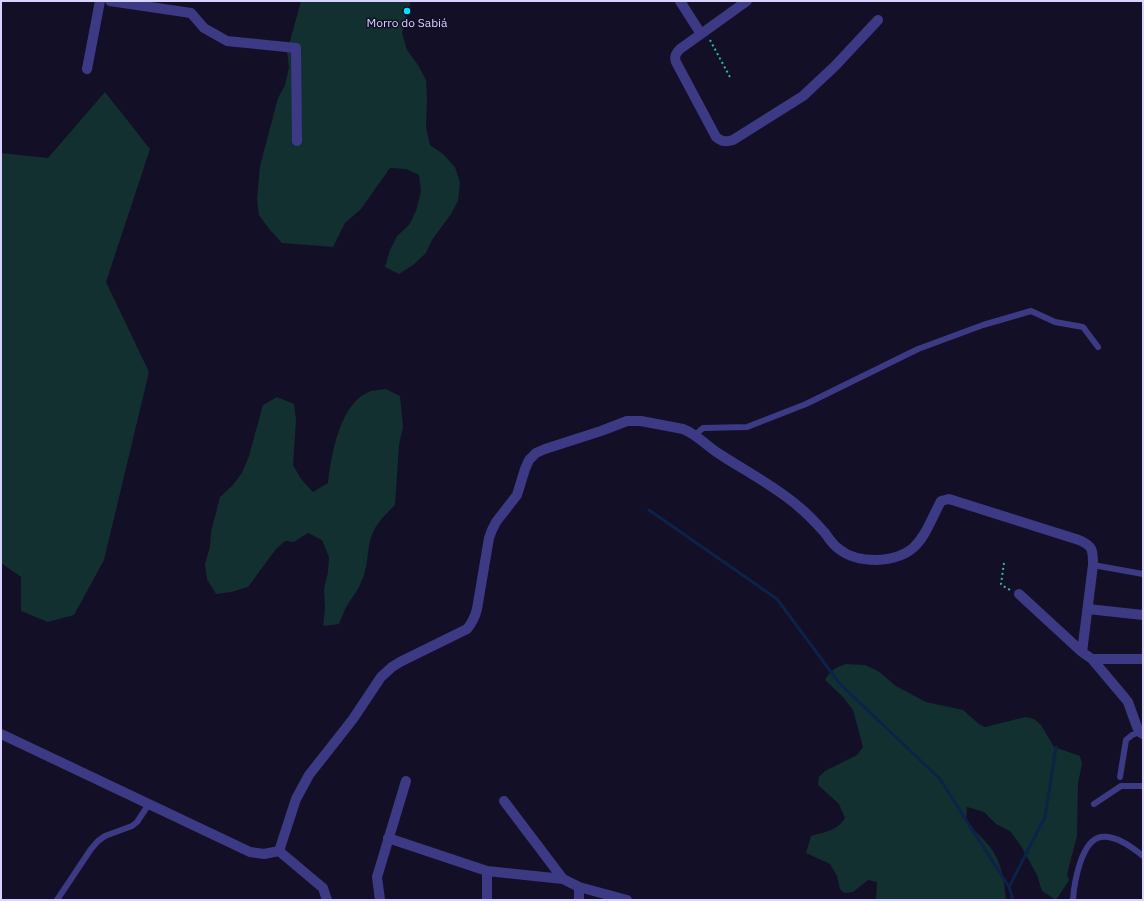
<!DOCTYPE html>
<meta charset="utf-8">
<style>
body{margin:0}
#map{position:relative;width:1144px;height:901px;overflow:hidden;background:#130f26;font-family:"IBM Plex Sans",sans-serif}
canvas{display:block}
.frame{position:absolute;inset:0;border:2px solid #d9d4ff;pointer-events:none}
</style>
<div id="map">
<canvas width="1144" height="901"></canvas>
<div class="frame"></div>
</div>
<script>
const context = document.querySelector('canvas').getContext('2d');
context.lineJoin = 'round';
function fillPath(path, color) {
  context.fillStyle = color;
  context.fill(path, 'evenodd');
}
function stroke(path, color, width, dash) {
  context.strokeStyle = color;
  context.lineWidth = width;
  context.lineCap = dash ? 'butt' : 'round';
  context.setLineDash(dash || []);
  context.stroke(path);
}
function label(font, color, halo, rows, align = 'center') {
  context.font = font + ' "IBM Plex Sans",sans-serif';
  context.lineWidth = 3;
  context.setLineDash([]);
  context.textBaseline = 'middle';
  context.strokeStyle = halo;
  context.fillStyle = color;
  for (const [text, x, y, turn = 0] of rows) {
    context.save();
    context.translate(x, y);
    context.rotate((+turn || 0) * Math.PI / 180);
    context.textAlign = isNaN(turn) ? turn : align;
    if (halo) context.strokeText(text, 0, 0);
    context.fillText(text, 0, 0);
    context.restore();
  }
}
const green = new Path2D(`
 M301 1H411L402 33 407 50 418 65 426 80 427 98 426 128 430 145 443 154 455 167 460 183 458 201 451 214 432 240 426 253 413 265 399 274 385 267 390 250 397 236 409 225 416 211 421 191 419 175 406 169 390 168 361 209 345 223 333 247 282 243 270 230 259 215 257 199 260 166 278 98 285 85 289 67 287 52Z
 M105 92 150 149 106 282 149 372 104 560 74 615 48 622 21 611V577L1 563V153L48 158Z
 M386 389 400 396 403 427 399 445 395 505C382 518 372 527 369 546 367 558 367 568 362 580 359 589 353 596 348 604 344 610 342 617 339 624L323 626 325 608 324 589 328 572 329 557 322 540 308 533 294 542 285 541 276 549 248 587 231 592 216 594 207 579 205 564 210 547 211 532 220 497 232 486 242 473 249 456 263 405 277 397 294 404 296 420 293 465 301 479 313 492 328 483C331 456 340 401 371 391 375 390 381 390 386 389Z
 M846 664 865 665 878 671 896 686 926 702 963 710 979 724 985 727 1025 717 1034 719 1041 725 1054 747 1080 756 1082 764 1078 783 1077 836 1067 874 1069 880 1056 900 1042 891 1037 875 1021 846 1010 831 996 824 984 812 967 807 966 822C974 830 983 838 990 847 1002 862 1004 881 1006 900H876L877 882 868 880 853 892 844 893 840 889 837 876 830 864 806 853 811 836C824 832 837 831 845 818L839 804 818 785 819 777 825 771 857 755 863 747 853 710 843 697 825 680C830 671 836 667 846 664Z`);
const stream = new Path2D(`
 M649 510 777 599 840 684 940 779 1009 887 1013 900
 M1009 887 1045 817 1056 747`);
const path = new Path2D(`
 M710 40 731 79
 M1004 563 1001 584 1003 586 1010 590`);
const lane = new Path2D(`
 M695 435 703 428 747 427 806 404 918 349 983 325 1031 311 1055 322 1083 327 1098 347
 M1093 565 1143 574
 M1120 777 1126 740 1132 735 1140 732
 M1094 804 1121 786H1143
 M57 900 91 849 98 841 105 836 132 826 137 822 149 804
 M1073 900C1074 884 1081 840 1101 837 1116 835 1132 847 1143 856`);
const street = new Path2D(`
 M110 1 191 13 204 28 227 41 296 48 297 141
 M680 1 701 34
 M747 1 680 49C676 53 674 56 676 62L716 137C722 142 726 142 733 140L803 96 835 66 878 20
 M87 69 100 1
 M1019 594 1082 652 1092 659 1124 697 1128 702 1137 727 1140 732 1143 734
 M1088 609 1143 615
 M1092 659H1143
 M1 734 250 852 264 854 279 851
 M504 801 563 879
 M388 838 487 871 563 879 579 887 627 900
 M327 900 323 888 279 851 296 799 309 775 353 719 381 677 392 667 400 662 467 629C472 623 475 617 477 609L489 538 492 530 496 522 517 495 525 469 529 460 536 453 545 449 601 431 627 421H641L683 429C696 434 706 445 718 453 745 471 775 486 799 507 809 515 817 524 825 533 829 539 833 545 839 549 850 558 862 560 876 560 920 558 923 535 941 501L949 499 1079 540C1093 546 1093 550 1093 565L1082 652
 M380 900 377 877 406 781
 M487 900V871
 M579 900V887`);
const markers = [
 [407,11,4,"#00e5ff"]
];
const poiNames = [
 ["Morro do Sabiá",407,24]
];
fillPath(green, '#12302f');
stroke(stream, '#0c2248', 3);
stroke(path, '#2fb8b0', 2, [2, 3]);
stroke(lane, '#3d3a85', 6);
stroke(street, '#3d3a85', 10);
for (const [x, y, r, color] of markers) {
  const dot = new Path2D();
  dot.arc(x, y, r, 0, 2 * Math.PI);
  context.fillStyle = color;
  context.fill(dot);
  stroke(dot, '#130f26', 1.5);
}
label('12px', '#d9d4ff', '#130f26', poiNames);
</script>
